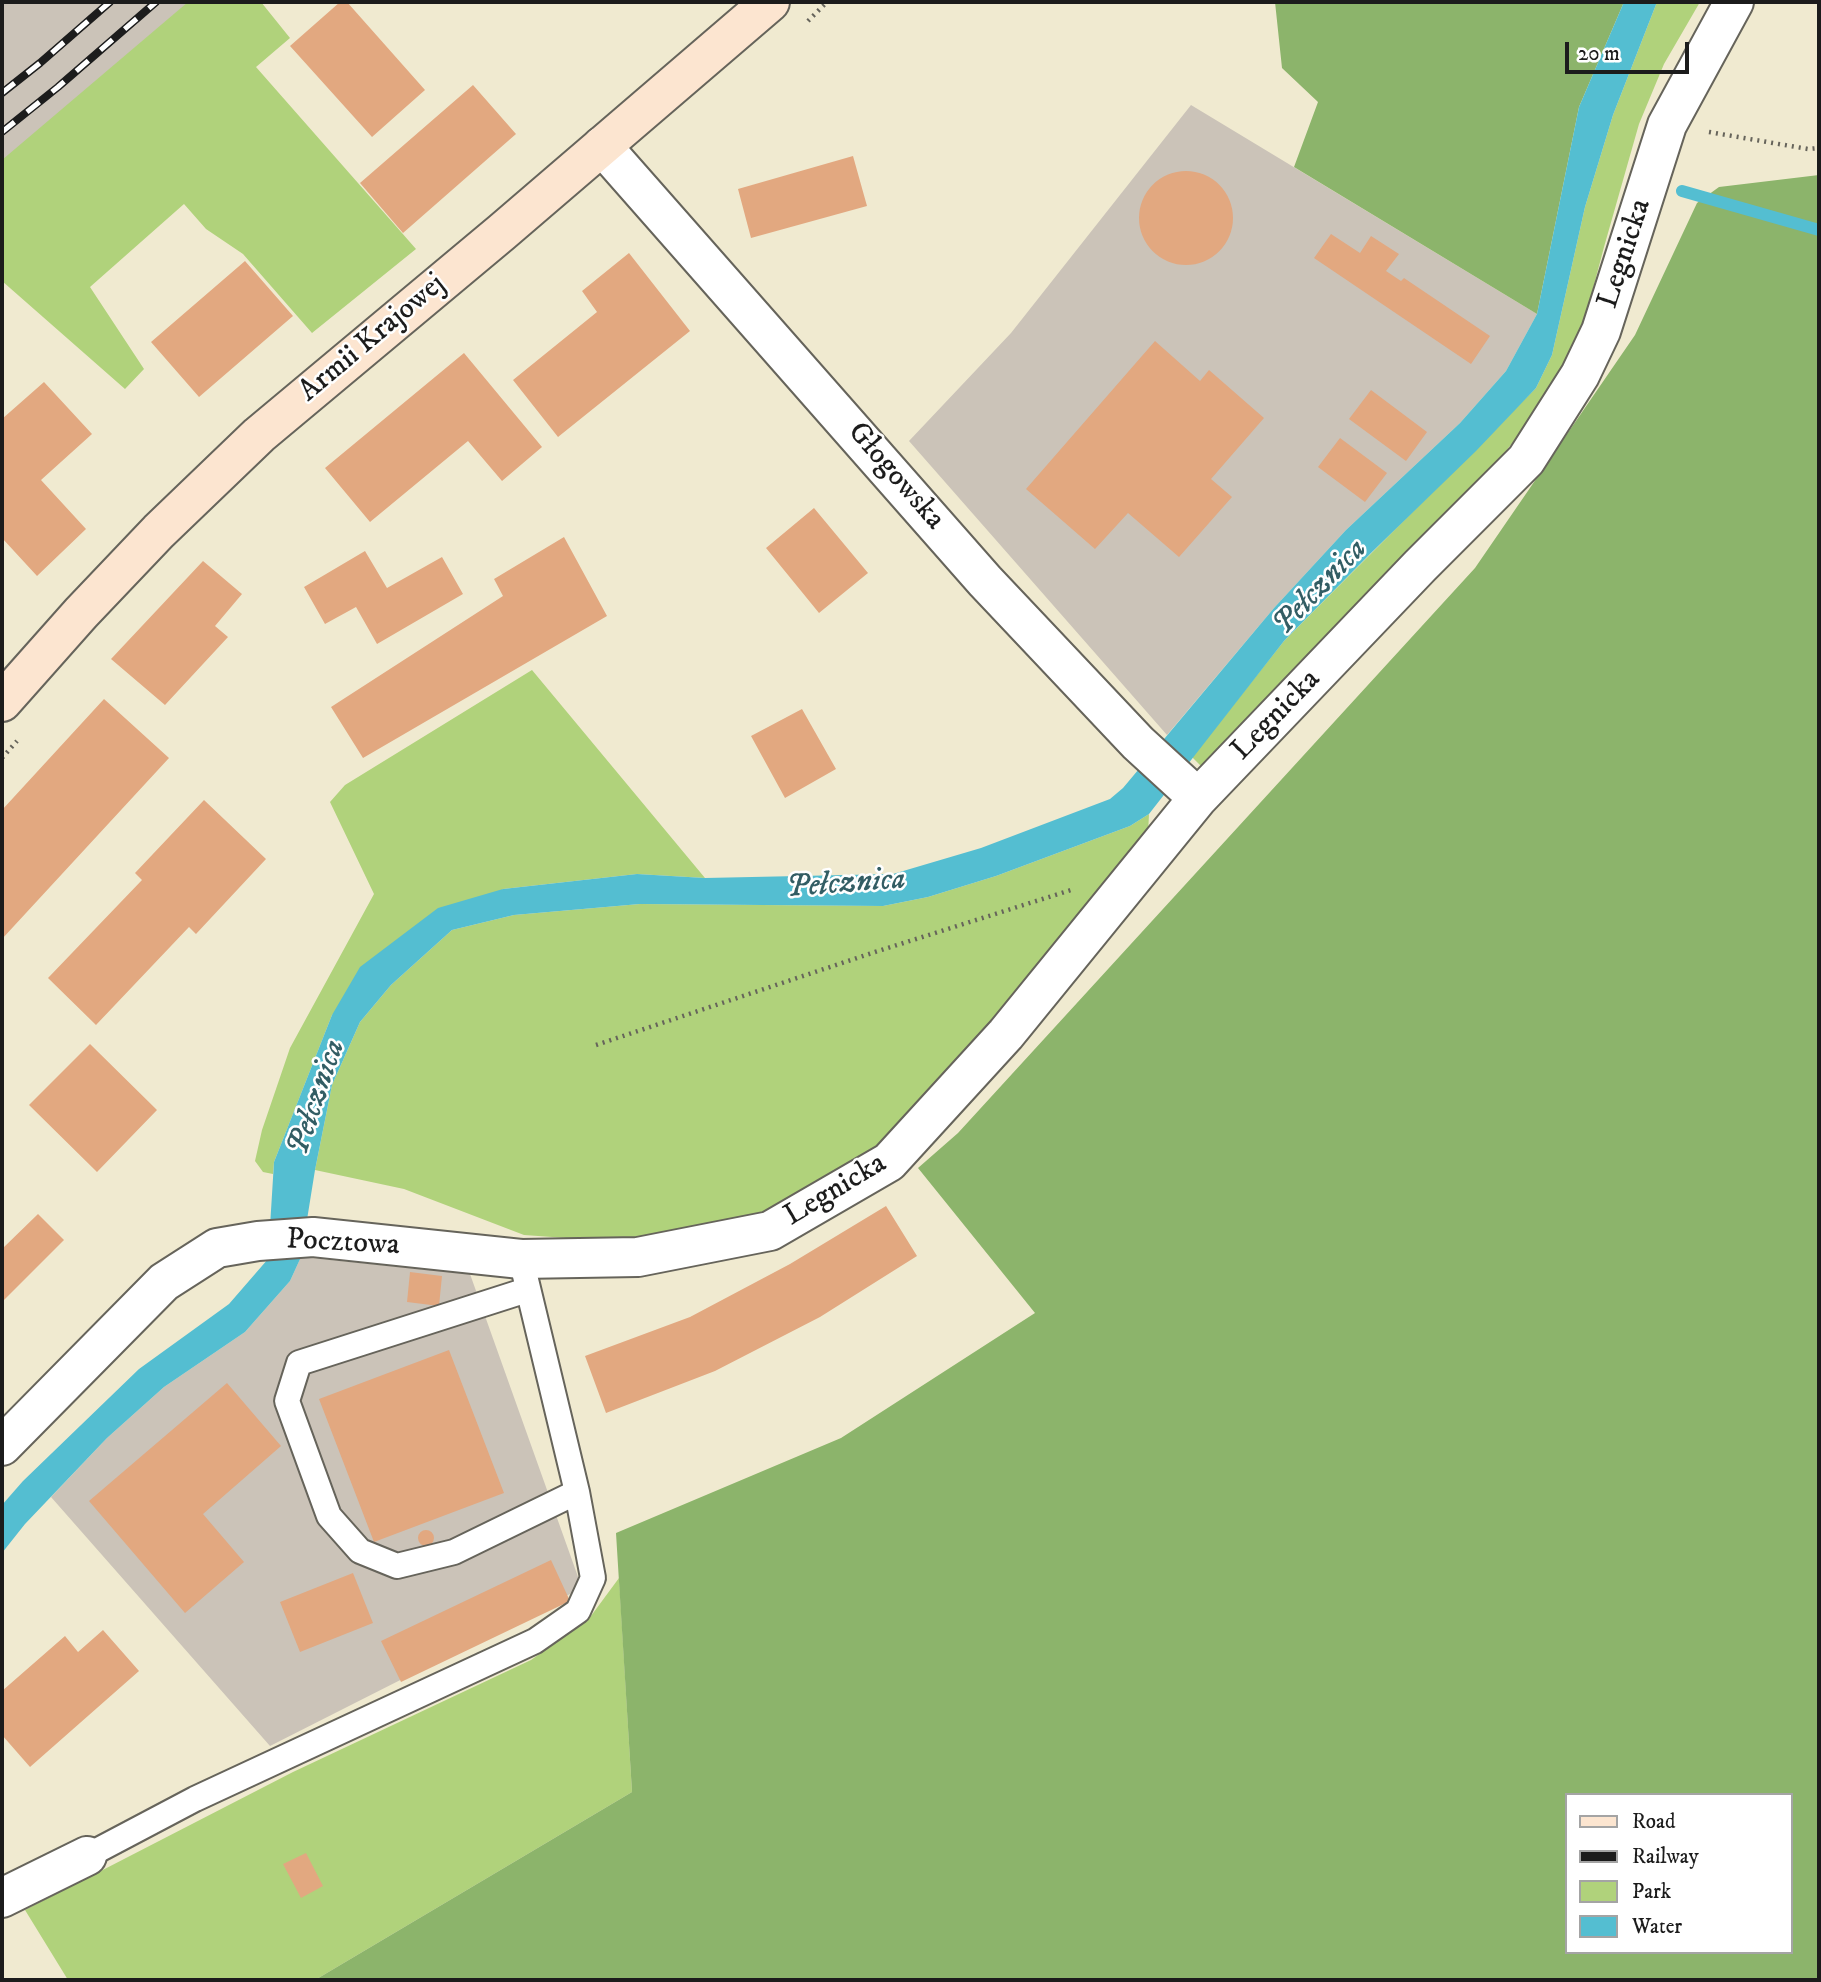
<!DOCTYPE html>
<meta charset="utf-8">
<style>
body{margin:0}
#map{position:relative;width:1821px;height:1982px;overflow:hidden;background:#f0ead0;font-family:"IM FELL DW Pica",serif}
canvas{display:block}
.frame{position:absolute;inset:0;border:4px solid #1c1c1c;pointer-events:none}
.legend{position:absolute;left:1565px;top:1793px;width:228px;height:161px;box-sizing:border-box;background:#fff;border:2px solid #a4a4a4;margin:0;padding:9px 12px;list-style:none;font-size:21px;color:#1c1c1c}
.legend li{display:flex;align-items:center;gap:14px;height:35px}
.legend b{width:35px;border:2px solid #a4a4a4}
.scale{position:absolute;left:1565px;top:42px;width:124px;height:32px;box-sizing:border-box;border:4px solid #1c1c1c;border-top:0;padding-left:9px;font-size:21px;line-height:24px;white-space:nowrap;color:#1c1c1c;-webkit-text-stroke:5px #fff;paint-order:stroke}
</style>
<div id="map">
<canvas width="1821" height="1982"></canvas>
<div class="frame"></div>
<ul class="legend">
<li><b style="height:9px;background:#fce5d0"></b>Road</li>
<li><b style="height:9px;background:#1c1c1c"></b>Railway</li>
<li><b style="height:19px;background:#b0d27b"></b>Park</li>
<li><b style="height:19px;background:#54bed1"></b>Water</li>
</ul>
<div class="scale">20 m</div>
</div>
<script>
const context = document.querySelector('canvas').getContext('2d');
context.lineJoin = 'round';
function fillPath(path, color) {
  context.fillStyle = color;
  context.fill(path, 'evenodd');
}
function stroke(path, color, width, dash) {
  context.strokeStyle = color;
  context.lineWidth = width;
  context.lineCap = dash ? 'butt' : 'round';
  context.setLineDash(dash || []);
  context.stroke(path);
}
function label(font, color, halo, rows, align = 'center') {
  context.font = font + ' "IM FELL DW Pica",serif';
  context.lineWidth = 5;
  context.setLineDash([]);
  context.textBaseline = 'middle';
  context.strokeStyle = halo;
  context.fillStyle = color;
  for (const [text, x, y, turn = 0] of rows) {
    context.save();
    context.translate(x, y);
    context.rotate((+turn || 0) * Math.PI / 180);
    context.textAlign = isNaN(turn) ? turn : align;
    if (halo) context.strokeText(text, 0, 0);
    context.fillText(text, 0, 0);
    context.restore();
  }
}
const industrial = new Path2D(`
 M2 2H189L2 162Z
 M1191 105 1537 314 1506 371 1460 423 1346 530 1274 608 1167 735 909 441 1011 333Z
 M301 1257 470 1274 582 1588 270 1746 51 1497 107 1438 164 1387 245 1332 290 1281Z`);
const green = new Path2D(`
 M188 2H261L290 38 256 67 416 249 312 333 243 254 206 229 184 204 90 287 144 369 125 389 2 281V160Z
 M1657 2H1700L1664 64 1639 124 1604 247 1585 319 1566 368 1528 424 1478 485 1389 571 1202 767 1192 757 1284 641 1536 388 1552 355 1585 207 1613 115Z
 M532 670 705 878 637 874 503 889 332 1015 274 1162 273 1174 263 1172 255 1161 262 1130 290 1048 374 894 330 802 345 785Z
 M1149 814 1148 834 998 1025 882 1150 763 1218 637 1243 524 1235 404 1189 315 1170 332 1085 360 1022 391 985 452 930 514 915 640 904 883 906 928 897 996 876 1130 826Z
 M619 1578 632 1792 315 1980H68L25 1910 293 1772 531 1660 588 1620Z`);
const forest = new Path2D(`
 M1275 2H1624L1579 107 1537 314 1294 167 1318 102 1282 68Z
 M1819 175V1980H315L632 1792 616 1533 841 1438 1035 1313 918 1168 958 1133 1475 568 1635 335 1697 203 1719 187ZM1567 1795H1791V1952H1567Z`);
const water = new Path2D(`
 M1624 2H1657L1613 115 1585 207 1552 355 1536 388 1476 451 1371 553 1284 641 1149 814 1130 826 996 876 928 897 883 906 640 904 514 915 452 930 391 985 360 1022 332 1085 315 1170 301 1257 290 1281 245 1332 164 1387 107 1438 25 1524 2 1553V1505L23 1481 139 1369 229 1304 268 1259 274 1162 332 1015 360 967 438 908 503 889 637 874 705 878 893 874 981 848 1110 799 1123 788 1274 608 1346 530 1460 423 1506 371 1537 314 1579 107Z`);
const stream = new Path2D(`
 M1682 191 1819 230`);
const building = new Path2D(`
 M340 2H347L425 90 372 137 290 46Z
 M473 85 516 134 403 233 360 183Z
 M853 156 867 206 751 238 738 189Z
 M1139 218a47 47 0 1 1 94 0a47 47 0 1 1-94 0Z
 M1331 234 1360 253 1371 236 1399 254 1386 271 1401 281 1404 278 1490 336 1471 364 1314 258Z
 M629 253 690 331 558 437 513 380 597 312 582 291Z
 M245 261 293 316 199 397 151 342Z
 M1155 341 1200 381 1209 370 1264 418 1211 479 1232 497 1179 557 1128 513 1095 549 1026 489Z
 M464 353 542 447 502 481 468 441 370 522 325 468Z
 M44 382 92 434 41 480 86 529 37 576 2 538V419Z
 M1371 390 1427 432 1406 461 1349 419Z
 M1340 438 1387 473 1365 502 1318 467Z
 M814 508 868 573 819 613 766 548Z
 M564 537 607 616 363 758 331 707 503 596 494 579Z
 M365 551 387 588 442 557 463 594 377 644 356 607 325 624 304 587Z
 M203 561 242 594 215 626 228 637 165 705 111 659Z
 M104 699 169 758 2 939V810Z
 M802 709 836 769 785 798 751 736Z
 M204 800 266 859 196 934 189 927 96 1025 48 978 142 880 135 873Z
 M90 1044 157 1110 97 1172 29 1105Z
 M886 1206 917 1256 820 1317 715 1371 606 1413 585 1356 690 1317 790 1264Z
 M38 1214 64 1240 2 1302V1249Z
 M410 1272 442 1276 439 1306 407 1302Z
 M449 1350 504 1493 374 1542 319 1399Z
 M227 1383 281 1446 203 1514 244 1562 185 1613 89 1501Z
 M418 1538a8 8 0 1 1 16 0a8 8 0 1 1-16 0Z
 M551 1560 570 1601 401 1682 381 1641Z
 M353 1573 373 1623 300 1652 280 1602Z
 M103 1630 139 1671 30 1767 2 1735V1691L65 1636 78 1652Z
 M306 1853 323 1886 301 1898 283 1864Z`);
const path = new Path2D(`
 M808 21 827 2
 M1709 132 1808 149 1819 148
 M2 758 17 741
 M596 1045 875 952 1071 890`);
const lane = new Path2D(`
 M527 1290 299 1363 287 1401 329 1516 360 1551 397 1566 454 1552 577 1492
 M87 1856 195 1799 535 1641 578 1611 593 1578 577 1492 521 1259`);
const street = new Path2D(`
 M602 146 985 581 1138 743 1198 798
 M2 1446 164 1282 217 1248 258 1241 313 1237 521 1259 638 1257 770 1231 889 1162 1006 1034 1198 798 1420 566 1526 460 1580 375 1601 331 1667 125 1734 2
 M2 1898 87 1856`);
const secondary = new Path2D(`
 M2 702 81 613 159 531 259 435 502 232 770 2`);
const rail = new Path2D(`
 M2 93 40 63 110 2
 M2 132 58 87 156 2`);
const streetNames = [
 ["Legnicka",1626,254,-72],
 ["Armii Krajowej",373,339,-40],
 ["Głogowska",895,477,49],
 ["Legnicka",1277,716,-46],
 ["Legnicka",836,1191,-31],
 ["Pocztowa",343,1244,3]
];
const waterNames = [
 ["Pełcznica",1321,588,-46],
 ["Pełcznica",846,885,-4],
 ["Pełcznica",318,1098,-71]
];
fillPath(industrial, '#cbc3b8');
fillPath(green, '#b0d27b');
fillPath(forest, '#8cb46b');
fillPath(water, '#54bed1');
stroke(stream, '#54bed1', 12);
fillPath(building, '#e2a880');
stroke(lane, '#66645b', 28);
stroke(street, '#66645b', 42);
stroke(secondary, '#66645b', 42);
stroke(path, '#66645b', 4.5, [2, 5]);
stroke(lane, '#fff', 24);
stroke(street, '#fff', 38);
stroke(secondary, '#fce5d0', 38);
stroke(rail, '#1c1c1c', 8);
stroke(rail, '#fff', 5, [16]);
label('30px', '#1c1c1c', '#fff', streetNames);
label('italic 32px', '#325d64', '#fff', waterNames);
</script>
